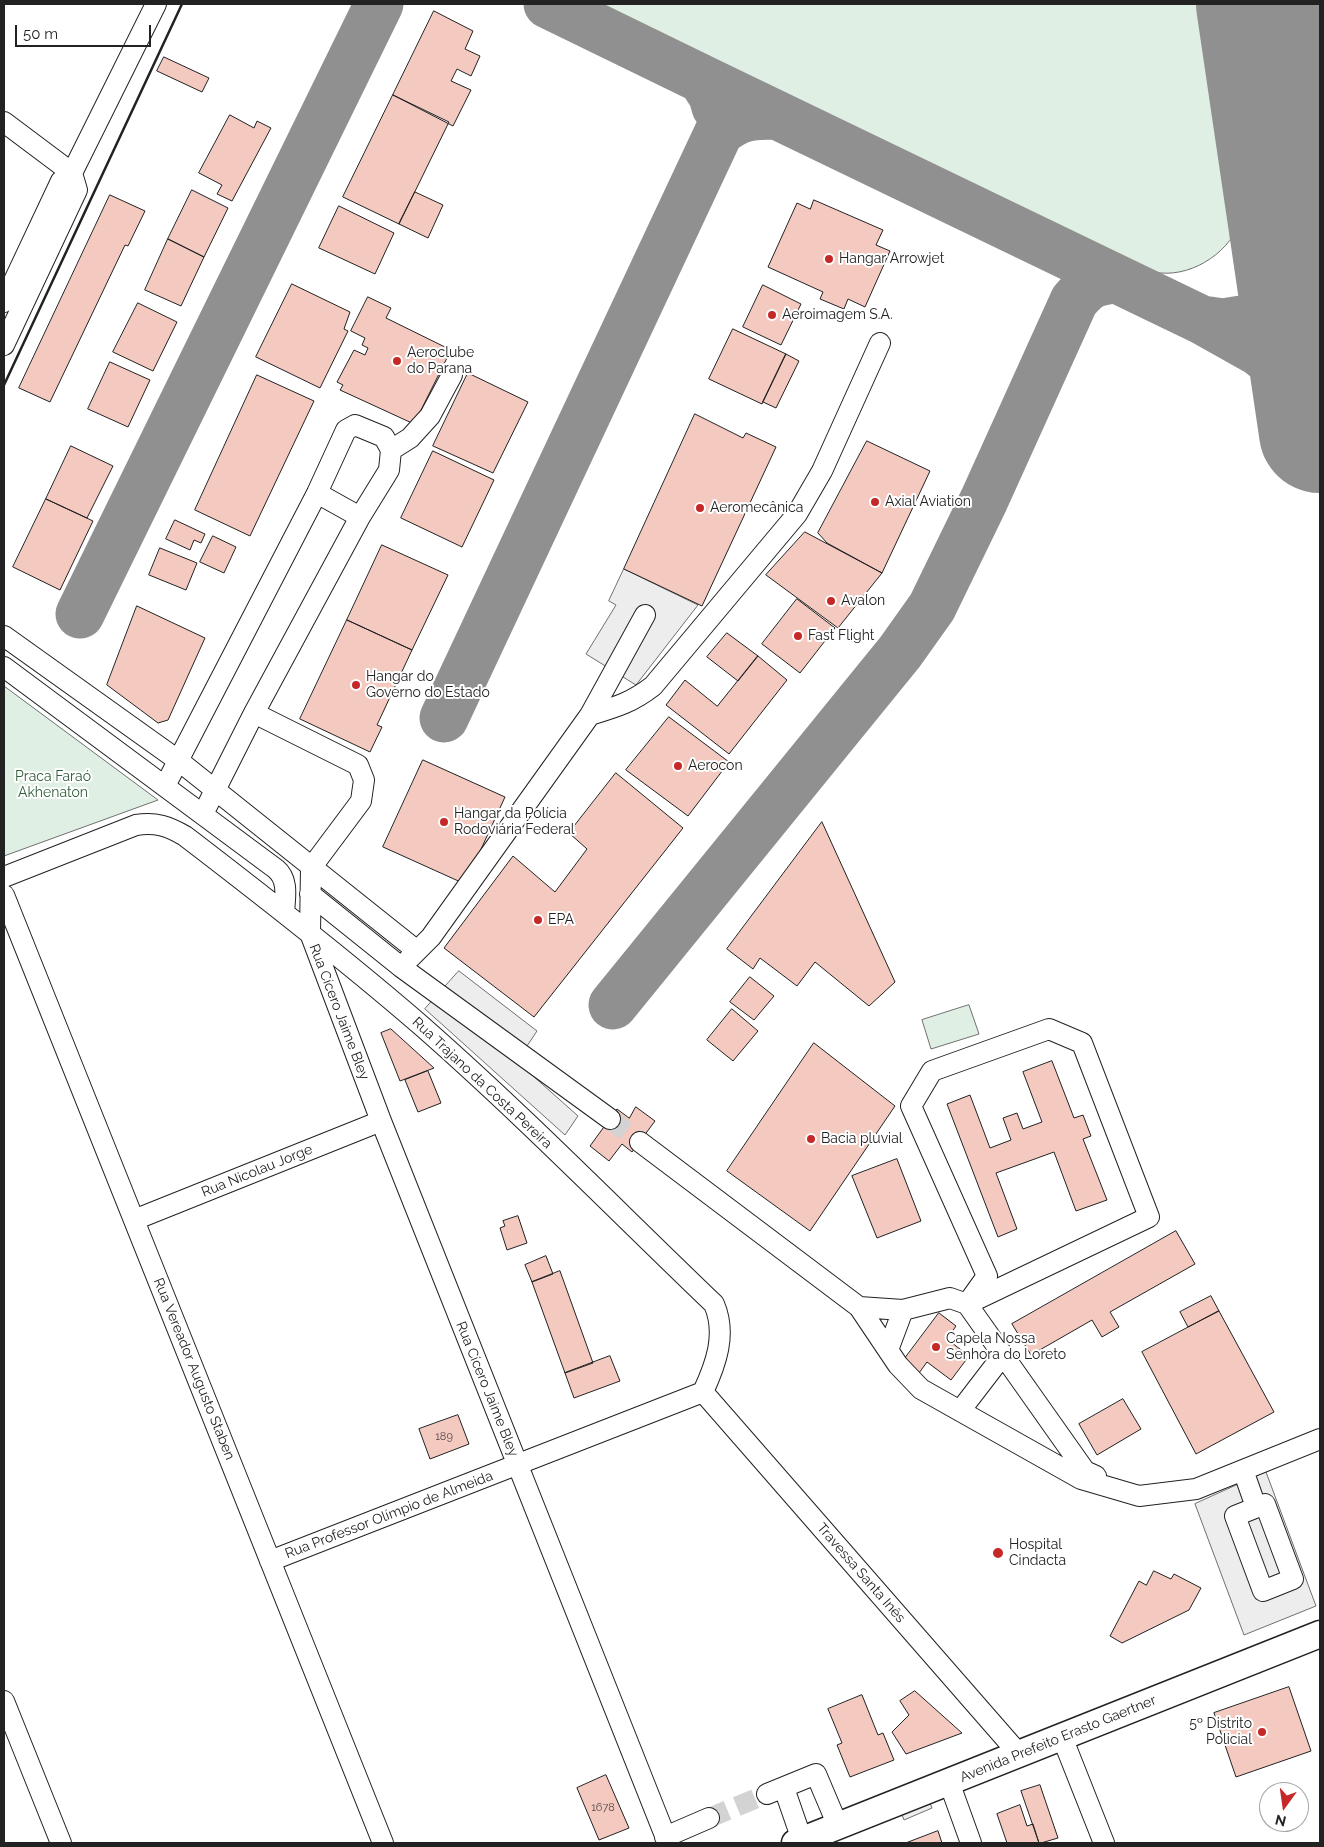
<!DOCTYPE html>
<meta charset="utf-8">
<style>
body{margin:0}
#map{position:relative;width:1324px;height:1847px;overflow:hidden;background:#fff;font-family:Raleway,sans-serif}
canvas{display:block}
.frame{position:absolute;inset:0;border:5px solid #222;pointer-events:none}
.north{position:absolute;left:1259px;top:1782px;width:50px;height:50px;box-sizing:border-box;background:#fff;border:1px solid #a7a7a7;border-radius:50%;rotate:194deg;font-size:14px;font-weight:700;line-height:20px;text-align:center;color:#222}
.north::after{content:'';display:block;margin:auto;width:18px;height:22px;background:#c62828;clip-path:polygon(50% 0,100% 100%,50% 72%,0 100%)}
.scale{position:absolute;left:15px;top:25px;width:136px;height:22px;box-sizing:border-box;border:2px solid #222;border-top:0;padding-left:6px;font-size:15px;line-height:18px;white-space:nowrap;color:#222;-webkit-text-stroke:4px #fff;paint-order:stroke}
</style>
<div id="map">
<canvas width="1324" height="1847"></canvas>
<div class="frame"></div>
<div class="north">N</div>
<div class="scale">50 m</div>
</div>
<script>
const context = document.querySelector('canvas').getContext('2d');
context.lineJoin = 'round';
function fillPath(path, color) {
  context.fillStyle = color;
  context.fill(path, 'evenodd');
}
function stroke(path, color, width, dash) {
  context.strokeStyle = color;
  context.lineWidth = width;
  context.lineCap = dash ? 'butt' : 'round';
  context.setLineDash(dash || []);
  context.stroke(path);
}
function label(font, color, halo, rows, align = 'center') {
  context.font = font + ' Raleway,sans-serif';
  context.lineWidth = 4;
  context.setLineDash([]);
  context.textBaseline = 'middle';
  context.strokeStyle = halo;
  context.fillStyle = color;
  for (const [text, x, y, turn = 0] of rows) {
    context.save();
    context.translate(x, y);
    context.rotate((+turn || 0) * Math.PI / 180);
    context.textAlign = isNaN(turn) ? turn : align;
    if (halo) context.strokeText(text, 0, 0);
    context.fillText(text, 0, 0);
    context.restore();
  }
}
const green = new Path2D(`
 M598 4H1212L1243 197C1242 206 1243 216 1239 224 1227 255 1188 279 1154 272 1147 271 1139 267 1132 265Z
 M1299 4H1320V152Z
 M4 686 158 800 4 856Z
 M969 1005 979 1034 931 1049 922 1020Z`);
const parking = new Path2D(`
 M624 569 698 605 636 685 586 654 616 605 609 601Z
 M459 971 537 1031 527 1046 514 1059 578 1116 565 1135 425 1009Z
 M1266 1472 1316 1606 1244 1635 1195 1504Z
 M930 1803 932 1808 904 1820 902 1815Z`);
const taxiway = new Path2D(`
 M548 4 702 79 713 96 716 107
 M702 79 1202 320 1259 352 1292 378 1309 410 1320 439
 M1202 320 1223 323 1248 319 1271 304 1286 284 1293 244
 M80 614 379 4
 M444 718 719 132C739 116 750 115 775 115
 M613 1005 900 652 932 607 984 500 1074 301C1087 285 1094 281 1115 279`);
const runway = new Path2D(`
 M1257 4 1320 432`);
const building = new Path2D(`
 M434 11 473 31 465 49 480 56 471 76 457 69 451 81 471 90 453 126 393 95Z
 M164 57 209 78 202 92 157 71Z
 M393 95 449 122 399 224 343 197Z
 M230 115 254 128 257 121 271 128 232 201 217 194 222 185 199 173Z
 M192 190 228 208 204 257 168 239Z
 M415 192 443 205 428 238 399 224Z
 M110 195 145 211 128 246 125 245 50 402 19 388Z
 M814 200 883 230 876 245 890 251 865 307 848 299 844 309 820 299 823 292 768 267 797 203 810 209Z
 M339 206 394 233 375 274 319 248Z
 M168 239 204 257 181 306 145 290Z
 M292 284 350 312 344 329 348 331 320 388 256 357Z
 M763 285 801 304 781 345 743 327Z
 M368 297 391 308 386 318 451 350 414 424 340 390 343 385 337 382 354 350 365 355 368 348 362 345 365 338 351 331Z
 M138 303 177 322 153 371 113 352Z
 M733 329 786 354 762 404 709 379Z
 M786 354 799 361 776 408 763 402Z
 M110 362 150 380 128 427 88 409Z
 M468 373 528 402 493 473 433 446Z
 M257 375 314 401 250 536 195 510Z
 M695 414 743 438 746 433 776 447 702 606 624 569Z
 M867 441 930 471 882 573 827 543 818 533Z
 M71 446 113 466 87 518 46 499Z
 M433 451 494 480 462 547 401 518Z
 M46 499 93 521 60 590 13 567Z
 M175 520 205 534 201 543 194 540 190 550 166 539Z
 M805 532 882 573 838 628 766 575Z
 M213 536 236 547 224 573 200 562Z
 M382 545 448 575 412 650 347 620Z
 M160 548 197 563 186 590 149 575Z
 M797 599 835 628 800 673 762 644Z
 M137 606 205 638 168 720 158 723 107 685Z
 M347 620 412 650 377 725 382 727 370 752 300 719Z
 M727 633 758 656 738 681 707 657Z
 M758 656 787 680 729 754 666 705 685 680 717 706Z
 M669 717 729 762 688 816 626 770Z
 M423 760 505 797 465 884 383 847Z
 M616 773 683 828 534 1017 444 948 513 856 555 892 587 849 569 833Z
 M822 822 895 982 869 1006 815 962 797 986 760 958 753 969 727 949Z
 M750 977 774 996 754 1020 730 1002Z
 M732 1009 758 1031 733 1061 707 1040Z
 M391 1029 434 1068 400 1081 381 1033Z
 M814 1043 895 1106 810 1231 727 1171Z
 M1052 1061 1074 1118 1083 1115 1091 1136 1083 1139 1107 1200 1076 1211 1054 1152 996 1173 1017 1229 998 1237 947 1104 970 1095 990 1148 1011 1140 1003 1118 1017 1113 1023 1129 1042 1122 1023 1072Z
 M428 1071 441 1103 418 1112 405 1080Z
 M636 1107 655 1121 632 1152 622 1144 609 1161 590 1146 617 1109 629 1118Z
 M897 1159 921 1221 877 1238 852 1176Z
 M518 1216 527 1243 507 1250 500 1228 505 1226 503 1221Z
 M1176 1231 1195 1264 1110 1312 1119 1327 1102 1337 1092 1320 1031 1355 1012 1324Z
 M546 1256 553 1274 532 1282 525 1265Z
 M560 1271 593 1363 565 1373 532 1282Z
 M1211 1296 1219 1311 1188 1327 1180 1312Z
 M1219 1311 1274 1412 1196 1454 1142 1352Z
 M939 1313 956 1326 947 1339 969 1356 951 1380 927 1362 919 1373 903 1361Z
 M610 1356 620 1381 574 1398 565 1373Z
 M1123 1399 1141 1429 1097 1455 1079 1424Z
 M458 1415 469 1444 430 1459 419 1429Z
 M1154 1571 1171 1579 1174 1574 1201 1588 1189 1610 1122 1643 1110 1636 1139 1581 1146 1585Z
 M1289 1687 1311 1751 1236 1777 1214 1713Z
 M915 1691 962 1733 906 1754 892 1732 909 1715 900 1701Z
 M862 1695 878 1735 883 1733 894 1760 850 1777 837 1745 842 1743 828 1709Z
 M606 1775 629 1828 599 1840 577 1788Z
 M1040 1785 1058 1838 1041 1843H1039L1021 1791Z
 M1020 1805 1027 1826 1033 1824 1039 1843H1007L997 1814Z
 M938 1831 942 1843H906Z`);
const minorTunnel = new Path2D(`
 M610 1119 640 1142
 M709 1818 767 1794`);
const minor = new Path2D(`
 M4 122 72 173
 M4 302 61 181 72 173 156 4
 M4 345 77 190 72 173
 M391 450 410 438 430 416 452 375
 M317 493 360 517
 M4 636 179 761 416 950
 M4 667 276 869C289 880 285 897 284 913
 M254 713 358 765 364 780 361 801 311 868 310 933 381 1121 668 1843
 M590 715 645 615
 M165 786 317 493 346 430 355 425 384 437 391 450 389 470 360 517 254 713 203 814
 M4 877 136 825C156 822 168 826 185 836 266 898 347 961 424 1028 524 1116 618 1212 714 1304 727 1334 716 1364 703 1392
 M310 894 401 967 610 1119
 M4 895 383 1843
 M401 967 431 937 590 715C616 707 631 703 653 686L797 514 822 471 880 343
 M1049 1029 1082 1043 1149 1217 967 1304 987 1276 911 1106 932 1071Z
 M640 1142 859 1307 898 1365 921 1389 1081 1479 1139 1496 1196 1489 1320 1439
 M134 1220 381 1121
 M859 1307 903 1310 950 1298 967 1304 1085 1471 1096 1476
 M888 1350 903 1310
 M703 1392 1019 1754
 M960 1411 1003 1355
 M1243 1470 1256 1507
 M1265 1504 1293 1579 1263 1591 1235 1516Z
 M270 1561 703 1392
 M4 1701 61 1843
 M1062 1737 1104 1843
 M949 1782 971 1843
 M784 1788 802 1840
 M767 1794 816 1774 838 1826
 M665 1837 709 1818`);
const major = new Path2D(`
 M795 1843 1320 1634`);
const wall = new Path2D(`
 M4 385 182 4`);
const markers = [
 [829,259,5,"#c62828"],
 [772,315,5,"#c62828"],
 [397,361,5,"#c62828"],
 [875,502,5,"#c62828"],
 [700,508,5,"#c62828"],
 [831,601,5,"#c62828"],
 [798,636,5,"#c62828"],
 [356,685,5,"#c62828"],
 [678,766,5,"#c62828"],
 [444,822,5,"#c62828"],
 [538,920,5,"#c62828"],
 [811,1139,5,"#c62828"],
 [936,1347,5,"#c62828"],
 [998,1553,6,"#c62828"],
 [1262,1732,5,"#c62828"]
];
const numberNames = [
 ["189",444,1437],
 ["1678",603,1808]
];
const poiNames = [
 ["Hangar Arrowjet",839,259],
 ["Aeroimagem S.A.",782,315],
 ["Aeroclube",407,353],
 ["do Parana",407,369],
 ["Axial Aviation",885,502],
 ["Aeromecânica",710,508],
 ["Avalon",841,601],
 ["Fast Flight",808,636],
 ["Hangar do",366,677],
 ["Governo do Estado",366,693],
 ["Aerocon",688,766],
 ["Hangar da Polícia",454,814],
 ["Rodoviária Federal",454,830],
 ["EPA",548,920],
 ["Bacia pluvial",821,1139],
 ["Capela Nossa",946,1339],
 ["Senhora do Loreto",946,1355],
 ["Hospital",1009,1545],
 ["Cindacta",1009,1561],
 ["5º Distrito",1252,1724,"right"],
 ["Policial",1252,1740,"right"]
];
const parkNames = [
 ["Praca Faraó",53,777],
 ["Akhenaton",53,793]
];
const streetNames = [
 ["Rua Cícero Jaime Bley",339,1012,69],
 ["Rua Trajano da Costa Pereira",482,1083,43],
 ["Rua Nicolau Jorge",257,1171,-22],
 ["Rua Vereador Augusto Staben",194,1369,68],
 ["Rua Cícero Jaime Bley",487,1389,68],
 ["Rua Professor Olímpio de Almeida",389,1515,-21],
 ["Travessa Santa Inês",861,1573,49],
 ["Avenida Prefeito Erasto Gaertner",1058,1739,-22]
];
fillPath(green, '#e0efe3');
stroke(green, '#6f6f6f', 1);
fillPath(parking, '#ededed');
stroke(parking, '#6f6f6f', 1);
stroke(taxiway, '#909090', 49);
stroke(runway, '#909090', 122);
fillPath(building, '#f3c9c0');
stroke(building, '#222', 1);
stroke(minorTunnel, '#d3d3d3', 20, [20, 10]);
stroke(minor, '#222', 22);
stroke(major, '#222', 29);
stroke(minor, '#fff', 20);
stroke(major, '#fff', 26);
stroke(wall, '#222', 2.5);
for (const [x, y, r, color] of markers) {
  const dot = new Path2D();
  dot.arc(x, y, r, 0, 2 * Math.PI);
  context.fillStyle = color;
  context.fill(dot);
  stroke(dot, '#fff', 2);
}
label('11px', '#564c4a', null, numberNames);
label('14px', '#222', '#fff', poiNames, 'left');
label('14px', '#2f5e38', '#fff', parkNames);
label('14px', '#222', '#fff', streetNames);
</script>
